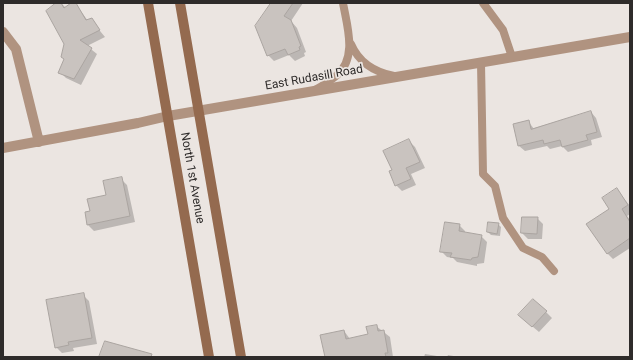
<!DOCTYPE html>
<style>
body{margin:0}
#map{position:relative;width:633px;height:360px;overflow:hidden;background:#ebe5e1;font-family:Roboto,sans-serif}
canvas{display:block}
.frame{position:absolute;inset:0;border:4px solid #2e2b2a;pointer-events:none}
</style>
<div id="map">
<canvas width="633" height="360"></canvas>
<div class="frame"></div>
</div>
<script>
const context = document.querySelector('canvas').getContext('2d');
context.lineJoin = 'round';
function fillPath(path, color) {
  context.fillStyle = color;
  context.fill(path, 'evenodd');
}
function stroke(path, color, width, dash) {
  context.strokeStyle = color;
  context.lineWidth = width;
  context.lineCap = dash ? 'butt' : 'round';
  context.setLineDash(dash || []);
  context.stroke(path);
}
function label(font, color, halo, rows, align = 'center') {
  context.font = font + ' Roboto,sans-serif';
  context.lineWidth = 3.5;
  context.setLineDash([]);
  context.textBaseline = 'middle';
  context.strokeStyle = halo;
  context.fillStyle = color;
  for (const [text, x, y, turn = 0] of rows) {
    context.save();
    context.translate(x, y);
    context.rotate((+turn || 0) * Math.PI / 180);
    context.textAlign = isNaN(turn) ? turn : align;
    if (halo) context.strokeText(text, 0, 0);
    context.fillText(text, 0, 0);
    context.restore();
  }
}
const shadow = new Path2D(`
 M58 3H61L66 8 75 3 88 21 91 20 105 37 87 46 97 54 81 85 66 78 60 72 65 59V44Z
 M276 3H303L291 21 297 28 306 52 304 53 305 56 295 61 289 55 274 61 268 55Z
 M591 112 596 118 602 137 591 140 592 145 568 152 562 146 550 149 547 146 525 151 519 146 514 125 528 121 534 129Z
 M409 141 415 147 425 168 411 174 416 185 402 191 396 185 393 170Z
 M121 179 127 185 135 222 94 231 88 225 91 212Z
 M617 190 630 206V214L627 216 630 220V248L613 259 607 253 611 209Z
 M537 218 543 224 542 239H528L522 233Z
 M498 224 501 227 500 236 491 235 488 232Z
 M459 225 465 231V233L481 236 487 242 484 263 477 264V266L457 262 453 258 447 257 441 251Z
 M83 295 89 301 97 344 73 348 74 351 62 353 56 347Z
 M546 312 552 318 539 332 526 321Z
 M376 326 390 337 393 357H326L344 331 350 339 369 334Z
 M425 354 443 357H424Z
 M448 355 459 357H447Z`);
const building = new Path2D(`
 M56 3H61L64 8 71 3H76L86 20 92 18 100 30 80 40 92 48 74 79 58 73 64 59 61 57 64 44 46 11Z
 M271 3H293L284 16 291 20 301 46 299 47 300 50 288 55 285 49 267 56 255 26Z
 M591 111 597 132 586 135 588 140 562 147 560 140 544 144 543 140 518 146 513 124 529 120 531 129Z
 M409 139 420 162 406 168 411 179 395 186 389 171 392 170 383 151Z
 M122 177 130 216 87 225 85 212 90 211 87 199 106 195 103 181Z
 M617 188 628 205 622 209 630 222V238L607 254 586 224 609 209 602 198Z
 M522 217H538L537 234 521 233Z
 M445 222 460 224 459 231 482 235 478 257 472 258 471 260 450 257 452 253 440 252Z
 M488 222 499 223 497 234 487 232Z
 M84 293 92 338 68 342 69 345 55 348 46 300Z
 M533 299 547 311 532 327 518 315Z
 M377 325 378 331 384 330 388 353H385L386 357H325L320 335 344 330 346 339 368 334 366 327Z
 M105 341 152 354 151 357H99Z`);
const service = new Path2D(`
 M483 3 503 30 512 57
 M351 44C359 63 374 72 394 76
 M481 63 483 174 495 186 503 218 523 248 542 257 554 271
 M315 90C322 86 330 81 336 76 358 58 347 26 343 3`);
const minor = new Path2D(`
 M3 32 16 49 39 142
 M3 148 138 123 168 116`);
const tertiary = new Path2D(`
 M168 116 630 37`);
const secondary = new Path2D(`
 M148 3 209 357
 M180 3 241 357`);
const streetNames = [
 ["East Rudasill Road",314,78,-10],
 ["North 1st Avenue",192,178,80]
];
fillPath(shadow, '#0003');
fillPath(building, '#c9c3bf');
stroke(building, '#aaa4a0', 1);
stroke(service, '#b09380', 8);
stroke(minor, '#b09380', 10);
stroke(tertiary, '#b09380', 10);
stroke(secondary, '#946a4f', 10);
label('12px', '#2e2b2a', '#ebe5e1', streetNames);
</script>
